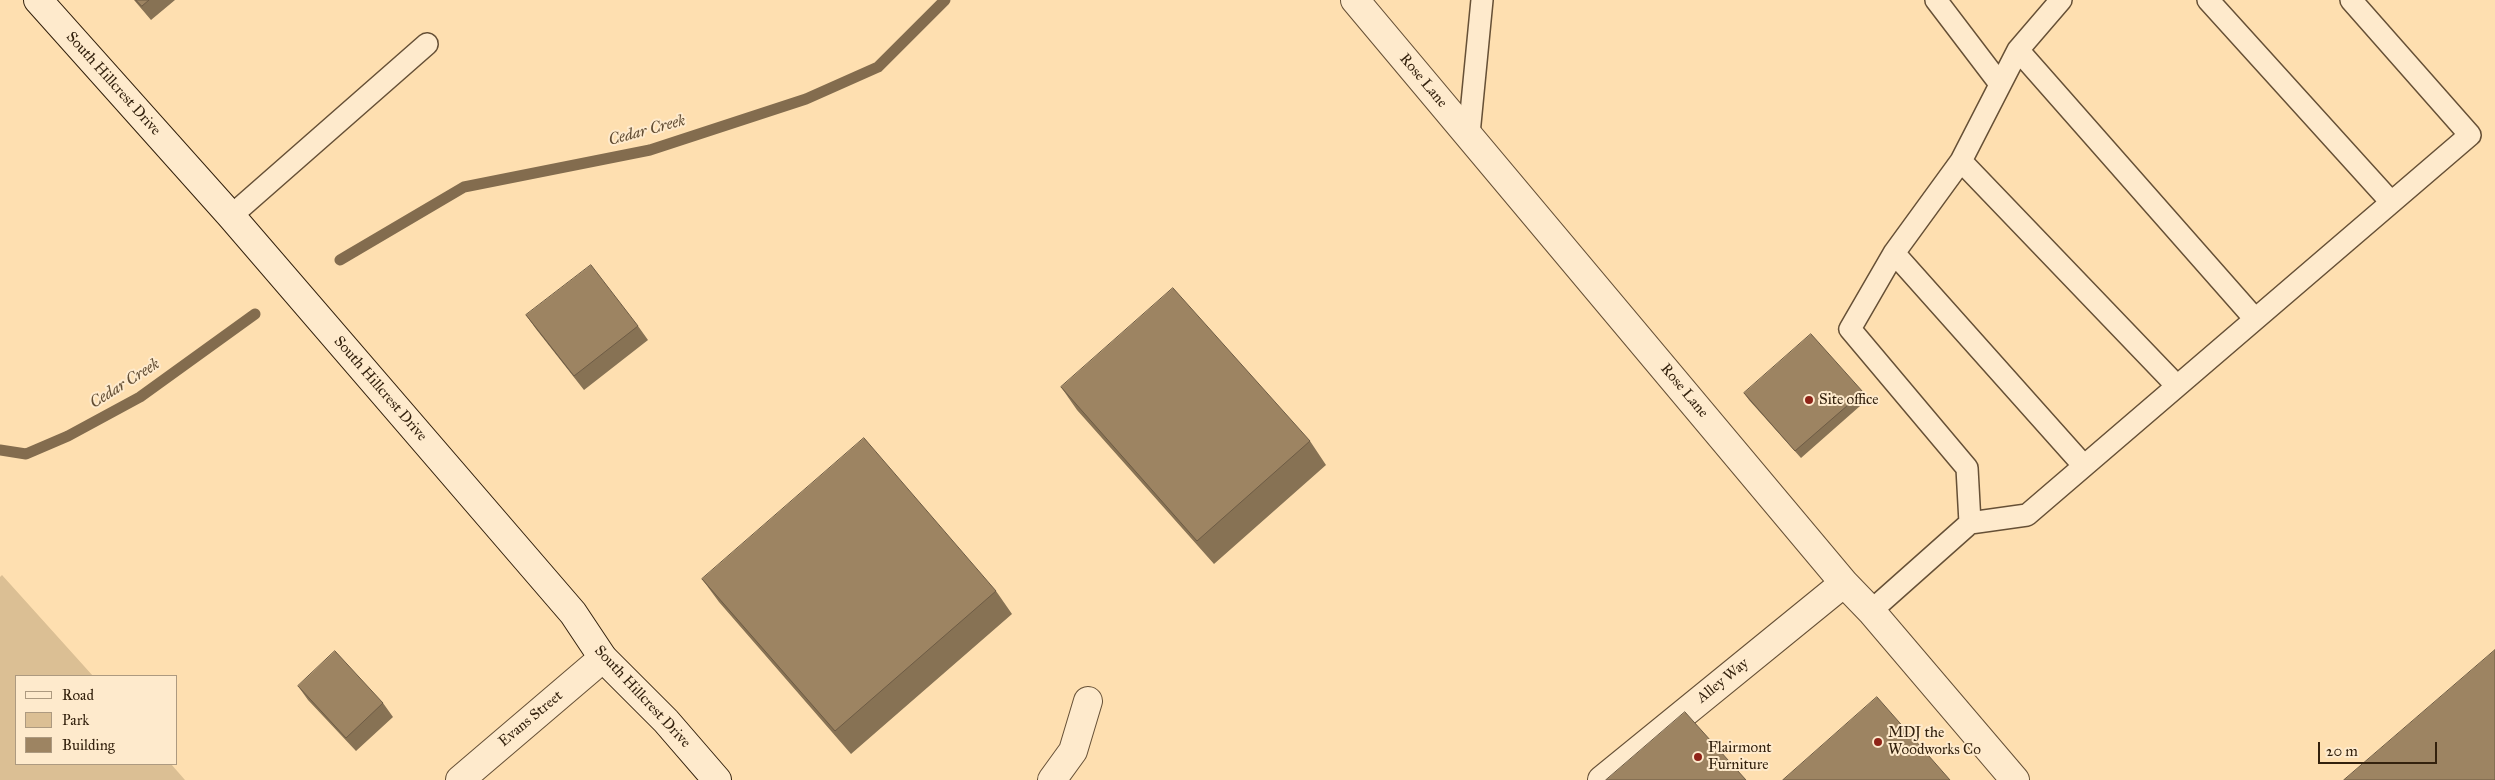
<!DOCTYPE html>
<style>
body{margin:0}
#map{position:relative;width:2495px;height:780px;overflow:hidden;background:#fedfb0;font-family:"IM FELL Great Primer",serif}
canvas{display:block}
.legend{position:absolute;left:15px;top:675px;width:162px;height:90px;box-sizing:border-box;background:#feeacc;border:1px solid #ad9a80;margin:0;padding:6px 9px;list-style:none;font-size:15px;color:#33210d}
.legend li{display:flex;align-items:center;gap:10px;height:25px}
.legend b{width:25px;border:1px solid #ad9a80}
.scale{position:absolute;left:2318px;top:742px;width:119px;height:22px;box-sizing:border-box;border:2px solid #33210d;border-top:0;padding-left:6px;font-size:15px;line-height:18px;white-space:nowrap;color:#33210d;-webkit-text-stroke:4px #feeacc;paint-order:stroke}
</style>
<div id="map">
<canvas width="2495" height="780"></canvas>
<ul class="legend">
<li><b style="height:6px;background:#feeacc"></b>Road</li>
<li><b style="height:14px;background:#dbbf94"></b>Park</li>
<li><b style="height:14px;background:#9d8462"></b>Building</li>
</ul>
<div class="scale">20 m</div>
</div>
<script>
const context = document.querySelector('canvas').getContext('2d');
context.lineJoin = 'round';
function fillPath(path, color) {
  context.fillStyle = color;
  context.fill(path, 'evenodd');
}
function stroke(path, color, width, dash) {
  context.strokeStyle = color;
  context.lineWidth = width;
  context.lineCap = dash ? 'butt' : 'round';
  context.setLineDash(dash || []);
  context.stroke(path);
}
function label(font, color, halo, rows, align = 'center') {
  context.font = font + ' "IM FELL Great Primer",serif';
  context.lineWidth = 4;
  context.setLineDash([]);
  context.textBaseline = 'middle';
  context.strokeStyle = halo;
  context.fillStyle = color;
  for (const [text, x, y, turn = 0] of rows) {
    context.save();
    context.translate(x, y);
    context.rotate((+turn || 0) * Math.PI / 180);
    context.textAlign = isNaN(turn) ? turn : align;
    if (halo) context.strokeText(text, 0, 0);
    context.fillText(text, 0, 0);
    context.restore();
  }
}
const green = new Path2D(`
 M2 575 93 676H16V764H171L185 780H0V577Z`);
const stream = new Path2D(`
 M340 260 464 187 650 150 806 99 878 67 945 0
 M0 450 26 454 68 436 140 397 255 314`);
const lane = new Path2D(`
 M1936 0 2000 84
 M2208 0 2391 202
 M2018 50 2255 319
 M1469 134 1482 0
 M1961 161 2177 386
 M231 216 427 44
 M1894 253 2084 466
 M1970 523 2027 515 2470 135 2351 0
 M1871 611 1970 523 1967 468 1850 329 1894 253 1961 161 2018 50 2061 0`);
const street = new Path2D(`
 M1355 0 1844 583 1871 611 2015 780
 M460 780 603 658
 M1052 780 1073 751 1088 701
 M1602 780 1844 583`);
const secondary = new Path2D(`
 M38 0 231 216 573 613 603 658 666 721 717 780`);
const wall = new Path2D(`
 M134 0H175L151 20Z
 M526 315 638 326 648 340 584 390 536 329Z
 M1061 387 1310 441 1326 465 1214 564 1077 410Z
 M1863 392 1868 399 1801 458 1749 400 1744 393Z
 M702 579 996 591 1012 614 851 754 719 602Z
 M298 686 383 703 393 717 356 751 308 700Z`);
const building = new Path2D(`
 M136 0H149L142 6Z
 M591 265 638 326 574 376 526 315Z
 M1173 288 1310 441 1197 541 1061 387Z
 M1811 334 1863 392 1795 451 1744 393Z
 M864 438 996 591 835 731 702 579Z
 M2495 650V780H2344Z
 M335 651 383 703 346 738 298 686Z
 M1877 697 1950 780H1783Z
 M1685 712 1746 780H1606Z`);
const markers = [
 [1809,400,5,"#8f2418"],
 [1878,742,5,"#8f2418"],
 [1698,757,5,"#8f2418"]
];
const streetNames = [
 ["Rose Lane",1423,81,50],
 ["South Hillcrest Drive",113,84,48],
 ["South Hillcrest Drive",380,389,49],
 ["Rose Lane",1684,391,50],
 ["Alley Way",1723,681,-39],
 ["South Hillcrest Drive",642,697,47],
 ["Evans Street",531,719,-40]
];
const poiNames = [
 ["Site office",1819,400],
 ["MDJ the",1888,733],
 ["Woodworks Co",1888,750],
 ["Flairmont",1708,748],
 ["Furniture",1708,765]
];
const waterNames = [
 ["Cedar Creek",647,131,-15],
 ["Cedar Creek",125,384,-32]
];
fillPath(green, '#dbbf94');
stroke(stream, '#836c4e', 11);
stroke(lane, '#665036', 24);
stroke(street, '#665036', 30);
stroke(secondary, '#33210d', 30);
stroke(lane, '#feeacc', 21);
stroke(street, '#feeacc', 28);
stroke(secondary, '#feeacc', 28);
fillPath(wall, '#877254');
fillPath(building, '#9d8462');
stroke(building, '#6e5c45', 1);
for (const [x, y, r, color] of markers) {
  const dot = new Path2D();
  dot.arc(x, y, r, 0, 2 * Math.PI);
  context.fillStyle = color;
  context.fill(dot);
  stroke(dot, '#feeacc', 2);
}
label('15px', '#33210d', '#feeacc', streetNames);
label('15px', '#33210d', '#feeacc', poiNames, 'left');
label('italic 16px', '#624d33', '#feeacc', waterNames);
</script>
